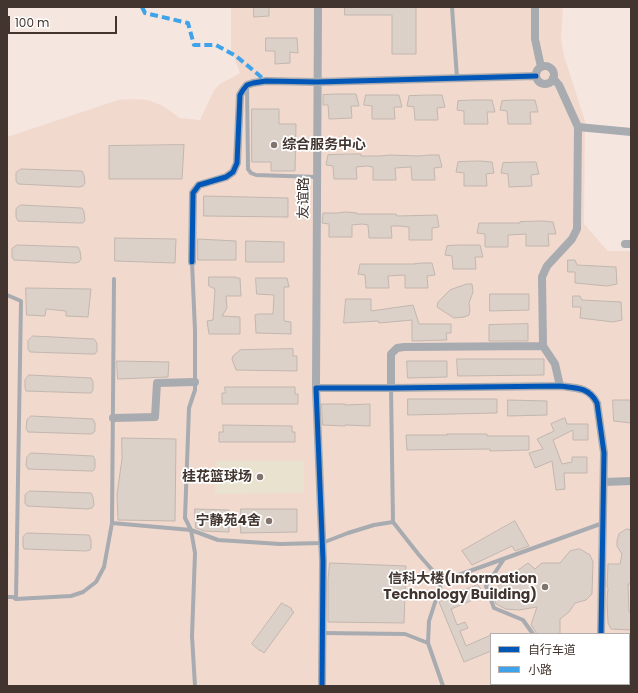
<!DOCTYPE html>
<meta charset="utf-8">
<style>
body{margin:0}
#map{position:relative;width:638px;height:693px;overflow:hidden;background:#f6e6e0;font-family:Poppins,"Noto Sans SC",sans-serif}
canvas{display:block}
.frame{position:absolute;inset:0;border:8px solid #42352f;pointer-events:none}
.legend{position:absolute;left:490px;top:633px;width:140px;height:52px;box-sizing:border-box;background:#fff;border:1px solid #b3aeac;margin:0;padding:5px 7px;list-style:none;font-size:12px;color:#42352f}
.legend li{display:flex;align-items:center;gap:8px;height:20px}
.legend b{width:20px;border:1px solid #b3aeac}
.scale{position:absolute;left:8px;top:16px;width:109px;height:18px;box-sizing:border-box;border:2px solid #42352f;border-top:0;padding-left:5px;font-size:12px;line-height:14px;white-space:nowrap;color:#42352f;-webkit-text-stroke:3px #fff;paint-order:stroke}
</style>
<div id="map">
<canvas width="638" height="693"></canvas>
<div class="frame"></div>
<ul class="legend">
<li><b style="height:5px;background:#0057b8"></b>自行车道</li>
<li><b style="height:5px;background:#3fa3eb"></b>小路</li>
</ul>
<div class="scale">100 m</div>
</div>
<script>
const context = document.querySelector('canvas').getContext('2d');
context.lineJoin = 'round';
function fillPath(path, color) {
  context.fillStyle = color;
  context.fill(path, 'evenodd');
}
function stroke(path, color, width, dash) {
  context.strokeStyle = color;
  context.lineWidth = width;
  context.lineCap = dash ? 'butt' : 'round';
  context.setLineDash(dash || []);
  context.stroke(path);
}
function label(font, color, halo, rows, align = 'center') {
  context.font = font + ' Poppins,"Noto Sans SC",sans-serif';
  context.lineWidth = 3.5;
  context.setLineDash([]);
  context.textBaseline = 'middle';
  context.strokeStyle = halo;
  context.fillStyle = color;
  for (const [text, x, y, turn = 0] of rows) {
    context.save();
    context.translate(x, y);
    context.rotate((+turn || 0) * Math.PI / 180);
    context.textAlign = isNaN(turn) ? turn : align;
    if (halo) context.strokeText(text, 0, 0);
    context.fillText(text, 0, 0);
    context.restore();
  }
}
const built = new Path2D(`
 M231 7H563L562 22 561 39 564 56 585 121 584 224 608 251H631V686H7V137L118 100 133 99 148 100 163 106 180 118 200 120 214 90 220 84 240 73 231 49ZM491 634H629V684H491Z`);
const green = new Path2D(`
 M215 461H304V493L215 494Z`);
const building = new Path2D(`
 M254 7H269V16L254 17Z
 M345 7H416V54H392V15H345Z
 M266 38H297L298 53 290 52V63L275 64V51H266Z
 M336 94H356L359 106H351L352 118 329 119 328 105H323V95Z
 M366 95H399L402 107H394L395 119H372V106L364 105Z
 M431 95H442L445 107 437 108 438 120H415L414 107 407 106 409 96Z
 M472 100H492L495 112H487L488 124H464V111L457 110 458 101Z
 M515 100H535L538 112H530L531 124H508L507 111 500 110 502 101Z
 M252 109H279V124H296L295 171H271V162H252Z
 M184 145 182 179H109V146Z
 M351 154H361V156H380L390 155 419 156 429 155H439L442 167 434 168 435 180H412L411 167 395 168 396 180H373V167L367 166 356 167 357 179H334L333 166 326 165 328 155Z
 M480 161 492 162 494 173 486 174 487 186H464V173L456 172 458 162Z
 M526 162H536L539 174 531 175 532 186 509 187 508 174 501 173 503 163Z
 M21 169 82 171 84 175 85 183 83 186 79 187 18 184 16 181V173Z
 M204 196 288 198V217L204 216Z
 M21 205 82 208 84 212 85 220 83 223H79L18 221 16 217V209Z
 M346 212 357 213V214H396L397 216 437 215 439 227 432 228V240H409V227L399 226H391L392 238H369L368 225 362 224 352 225V237H329V224L322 223 323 213H337Z
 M543 221 553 222 556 234H548L549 246H526V234L508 235V247H485V234L477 233 479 223H520V222Z
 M115 238 176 239 175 263 115 261Z
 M198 239 236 241V260H198Z
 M246 241 284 242V262H246Z
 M17 245 78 247 80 251 81 259 79 262 75 263 14 260 12 257V249Z
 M460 245H480L483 257H475L476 269H453L452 256 445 255 447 246Z
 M568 260H575L577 265 616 267 617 284 607 286 575 283V272H568Z
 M422 263H432L435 275 427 276 428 288H405V275L388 276 389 288H366L365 275 358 274 360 264H413Z
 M209 277H236V278H240L241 296H226L227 308 222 316 240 317V334H209L207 321 213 320 215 289 209 286Z
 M256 278H287L289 287H284V321L291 322V334L256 333 255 315 258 314H273L274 295 257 294Z
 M467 284H472L473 292 469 303 470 310 469 315 464 317 454 318 437 307 438 302 450 290Z
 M26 288 91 289 88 317 66 316V311L46 309 45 316 27 315Z
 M490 294H529V310L490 311Z
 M573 296H580L582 300 621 302 622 320 613 322 580 318 581 307H573Z
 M346 299H371V311L413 305 419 324H451V333H446L447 340 412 341V320L379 323 378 321 344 323Z
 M528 324V341H489V325Z
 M33 336 94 339 97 343V351L95 354H91L30 352 28 349V341Z
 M293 349V356H297V371L236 370 232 359 233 356 240 350Z
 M457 359H544V375L458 376Z
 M117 361 169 362 168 377 118 379Z
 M407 361H447V377L408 378Z
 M29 375 91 378 93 382V390L91 393H88L26 391 25 388V380Z
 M225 387H295V394H298V404H222V393H225Z
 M408 399H497V413L408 415Z
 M508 400 547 401V415L508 416Z
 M613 400H631V423L614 421Z
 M322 404H345V405L370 404V426L345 425V426L323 425Z
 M31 416 93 419 95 423V431L93 433 90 434 28 432 26 428 27 420Z
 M565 418 567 424H588V440H573V430L553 440 562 464 572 462V457H587V473H564L565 489 556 490 552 461 535 468 529 453 543 449 537 439 554 431 551 424Z
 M223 425 292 426V432H295V442H219V432H223Z
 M447 434H487V436H529V450L490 451V449L407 450 406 435H447Z
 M122 438 176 439 175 521 118 520 117 494 122 459Z
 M31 453 93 456 95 460V468L93 471H90L28 469 26 465 27 457Z
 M30 491 91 493 93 497 94 505 92 508 88 509 27 506 25 503V495Z
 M195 509 229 510V532L204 531 196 528Z
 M241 509H297V532L241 533Z
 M515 521 529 546 515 551 512 546 472 565 462 551Z
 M627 529 631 530V584H628L629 612H631V630L611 629 608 623 607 601 608 588 607 587 608 564H620L622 554 617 546V541L619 534Z
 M27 533 89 535 91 540V548L90 550 86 551 24 549 23 545V537Z
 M580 549 590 555 593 562 592 594 586 600 575 603 569 612 560 619V634H537L531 625 537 607 519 610 506 609 496 604 492 593 503 581 528 563 535 569 542 563H560L570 551Z
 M330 563 406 566 404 623 328 622V580Z
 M478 585 485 595 451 609 457 625 465 622 468 628 460 631 466 646 491 635V651L464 662 439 602 446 597Z
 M282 603 286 606V605L292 609 291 610 294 612 264 653 260 650V651L252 644Z`);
const service = new Path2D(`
 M452 7 457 78
 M247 85 248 169 251 173 256 175 317 177
 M192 262 195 331V390L189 408 185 518 191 530 218 540 280 544 322 543 348 533 374 525 393 522 391 388
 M114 279 112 523 191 530 195 553 192 636 195 686
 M7 295 21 301 16 599 13 597H7
 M393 522 419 555 442 581
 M504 559 486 586 494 608 523 620 533 634
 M442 581 603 523
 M442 581 429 621 428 643 443 686
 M16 599 71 596 83 592 96 582 104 567 112 523
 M322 633 405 634 428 643
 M624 684 631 685
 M555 686V684`);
const minor = new Path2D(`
 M535 7V39L541 67
 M536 75a9 9 0 1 1 18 0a9 9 0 1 1-18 0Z
 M553 78 559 85 578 127 577 229 572 239 547 266 542 277 543 346 555 364 560 386
 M578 127 631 132
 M625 244H631
 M192 262 193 193 199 185 226 177 233 172 237 163 240 95 243 90 247 85 253 83 266 81 317 82 536 76
 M316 388 318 7
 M391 388V354L397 348 404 347 543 346
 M113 418 155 417 157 383 195 382
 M604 482 631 481
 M322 686 323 561 316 388H391L560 386C576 388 589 387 597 403L604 453 601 634
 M600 686V684`);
const quiet = new Path2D(`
 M142 7 145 13 188 23 194 45H216L236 56 266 81`);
const cycleway = new Path2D(`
 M192 262 193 193 199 185 226 177 233 172 237 163 240 95 243 90 247 85 253 83 266 81 317 82 536 76
 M322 686 323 561 316 388H391L560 386C576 388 589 387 597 403L604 453 601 634`);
const markers = [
 [274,145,4,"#81736d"],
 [260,477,4,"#81736d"],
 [269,521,4,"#81736d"],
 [545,587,4,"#81736d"]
];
const poiNames = [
 ["综合服务中心",282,145,"left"],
 ["桂花篮球场",252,477],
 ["宁静苑4舍",261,521],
 ["信科大楼(Information",537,579],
 ["Technology Building)",537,595]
];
const streetNames = [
 ["友谊路",304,198,-90]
];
fillPath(built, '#f2d9ce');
fillPath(green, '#e8e2ce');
fillPath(building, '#dcd1c8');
stroke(building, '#c2b7af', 1);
stroke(service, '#a8abb0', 4);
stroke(minor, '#a8abb0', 8);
stroke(quiet, '#3fa3eb', 4, [8, 4]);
stroke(cycleway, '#0057b8', 5);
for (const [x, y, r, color] of markers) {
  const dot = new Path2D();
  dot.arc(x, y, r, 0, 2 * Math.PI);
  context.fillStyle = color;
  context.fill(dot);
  stroke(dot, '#fff', 1.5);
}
label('bold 14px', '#42352f', '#fff', poiNames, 'right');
label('14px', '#42352f', '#fff', streetNames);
</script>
